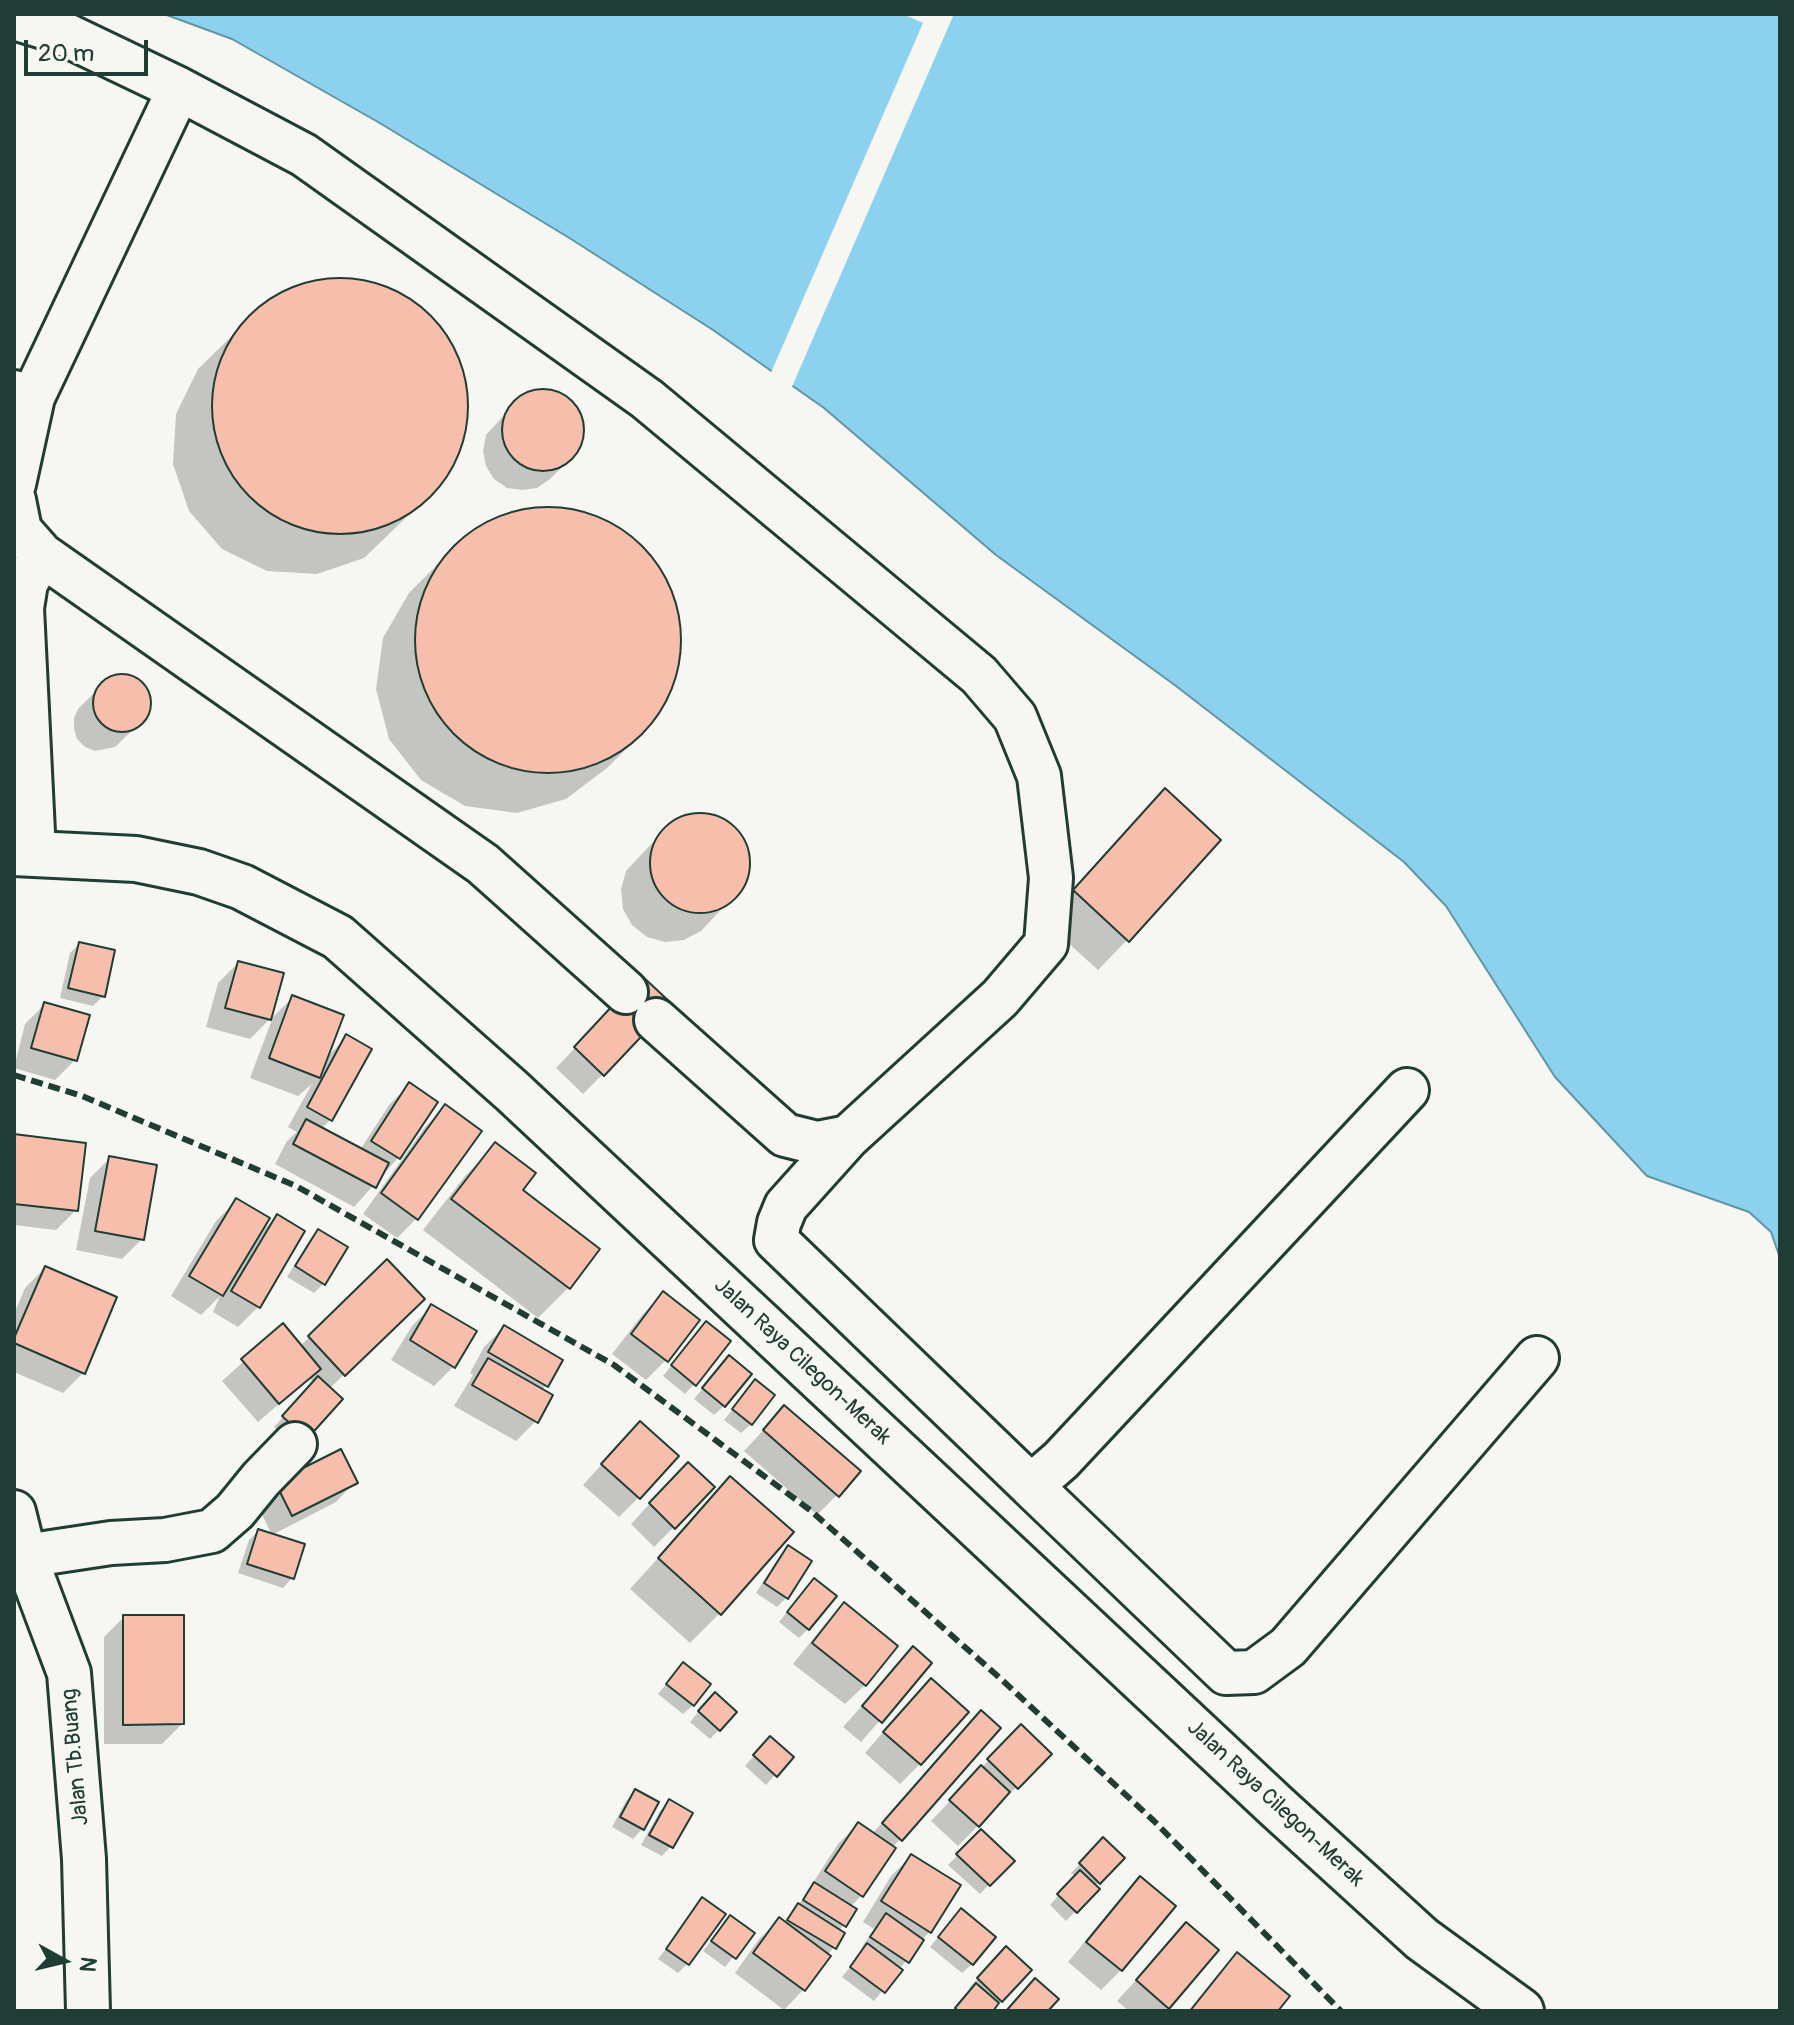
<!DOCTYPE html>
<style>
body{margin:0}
#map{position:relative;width:1794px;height:2025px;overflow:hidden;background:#f6f6f2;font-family:Pangolin,sans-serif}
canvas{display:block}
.frame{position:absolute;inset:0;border:16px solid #1f3d34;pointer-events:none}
.north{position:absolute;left:24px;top:1921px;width:80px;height:80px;-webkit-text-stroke:6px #f6f6f2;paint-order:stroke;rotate:98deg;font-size:22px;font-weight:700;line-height:32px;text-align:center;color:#1f3d34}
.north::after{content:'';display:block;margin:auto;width:28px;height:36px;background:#1f3d34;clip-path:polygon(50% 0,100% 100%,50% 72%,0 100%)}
.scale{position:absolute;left:24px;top:40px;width:124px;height:36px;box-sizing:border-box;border:4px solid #1f3d34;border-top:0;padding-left:10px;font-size:24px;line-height:28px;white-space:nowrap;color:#1f3d34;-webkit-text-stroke:6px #f6f6f2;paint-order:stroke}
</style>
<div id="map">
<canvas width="1794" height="2025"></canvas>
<div class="frame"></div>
<div class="north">N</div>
<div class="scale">20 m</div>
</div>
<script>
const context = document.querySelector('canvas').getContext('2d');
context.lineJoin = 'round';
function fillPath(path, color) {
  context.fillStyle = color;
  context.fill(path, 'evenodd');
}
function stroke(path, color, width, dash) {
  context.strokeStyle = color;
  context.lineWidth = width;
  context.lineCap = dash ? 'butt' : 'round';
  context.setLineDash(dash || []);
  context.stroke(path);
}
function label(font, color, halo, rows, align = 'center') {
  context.font = font + ' Pangolin,sans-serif';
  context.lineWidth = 8;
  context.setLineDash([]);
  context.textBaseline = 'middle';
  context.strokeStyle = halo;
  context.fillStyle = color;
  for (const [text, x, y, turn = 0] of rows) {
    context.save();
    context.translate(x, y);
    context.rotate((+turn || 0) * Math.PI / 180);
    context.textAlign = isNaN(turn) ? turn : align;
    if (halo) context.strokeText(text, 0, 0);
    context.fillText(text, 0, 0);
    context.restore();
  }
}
const water = new Path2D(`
 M164 14H1780V1258L1771 1232 1749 1212 1647 1176 1555 1077 1446 906 1404 862 1176 686 996 555 824 408 713 330 571 239 378 122 232 39Z`);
const pier = new Path2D(`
 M903 14H954L791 389 770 375 923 23Z`);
const shadow = new Path2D(`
 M323 279 373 282 417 304 450 342 466 389 463 439 441 484 364 558 317 574 267 571 222 549 189 511 173 464 176 414 198 369 239 329 276 295Z
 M544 391 559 393 571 402 580 415 582 430 579 446 571 458 550 479 537 488 522 490 507 488 494 479 486 466 483 451 486 435 516 402 529 393Z
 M539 508 591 514 635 540 667 581 680 631 673 682 647 728 607 768 566 799 517 813 465 806 421 780 389 739 376 689 383 638 409 593 449 553 490 521Z
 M117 676H127L144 688 149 698V709L144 719 115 747 95 751 85 747 77 739 74 729V718L78 709 99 688Z
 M1165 791 1127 940 1098 970 1044 921Z
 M705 814 722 819 737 831 746 847 749 866 744 885 701 931 684 940 665 942 647 937 632 925 623 909 621 889 626 871 669 825 686 816Z
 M79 944 103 996 93 1006 60 998 70 953Z
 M238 963 270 1019 250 1039 206 1027 218 983Z
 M293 997 325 1059 347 1037 331 1119 321 1129 360 1150 389 1105 409 1085 398 1158 354 1207 275 1164 287 1141 297 1132 288 1127 312 1084 298 1096 250 1078 273 1017Z
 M622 998 603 1074 583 1094 556 1068Z
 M45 1004 75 1060 55 1080 14 1068 25 1024Z
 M445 1107 417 1218 397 1238 363 1214 425 1127Z
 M14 1136 76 1210 56 1230 14 1225Z
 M495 1145 520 1191 597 1250 568 1288 538 1318 423 1230 466 1175Z
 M110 1158 142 1239 122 1259 76 1250 90 1178Z
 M236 1201 261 1232 277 1216 302 1231 258 1307 238 1327 213 1312 220 1296 201 1315 171 1296 216 1221Z
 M319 1232 323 1284 314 1293 287 1277 309 1241Z
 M387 1261 422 1298 329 1389 296 1447 274 1427 314 1383 309 1378 258 1422 222 1381 283 1326 300 1346Z
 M45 1268 83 1373 63 1393 14 1372V1314L25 1288Z
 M663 1294 666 1360 646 1380 612 1354 643 1314Z
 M432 1306 454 1366 434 1386 391 1360 412 1326Z
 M504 1327 546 1386 541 1390 536 1421 516 1441 454 1406 473 1375 470 1373 484 1347Z
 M697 1334 694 1384 685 1394 663 1376Z
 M720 1367 724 1406 714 1415 694 1399Z
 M755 1382 751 1424 741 1433 724 1420Z
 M784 1408 837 1495 817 1515 744 1451Z
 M620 1444 638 1498 619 1517 583 1485Z
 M730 1479 720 1613 690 1643 630 1589Z
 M355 1482 336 1502 272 1535 257 1504 276 1484Z
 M668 1484 674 1527 654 1547 631 1524Z
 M258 1531 292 1578 283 1588 238 1573 249 1540Z
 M788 1548 809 1562 786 1598 777 1607 756 1593 779 1557Z
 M805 1590 808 1629 799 1638 779 1622Z
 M844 1605 865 1685 845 1704 793 1664 824 1625Z
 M124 1617 182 1724 162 1744H104V1637Z
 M913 1649 929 1664 861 1742 843 1727Z
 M683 1664 693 1705 683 1714 658 1694Z
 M911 1700 920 1764 900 1784 865 1753Z
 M705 1704 719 1730 710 1739 690 1722Z
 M1021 1726 1049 1754 958 1846 931 1821Z
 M962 1733 900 1839 892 1848 861 1896 850 1907 854 1910 839 1931 843 1934 803 1990 784 2010 735 1973 759 1939 779 1920 784 1923 798 1906 838 1844 858 1824 872 1834Z
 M761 1748 791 1757 766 1785 745 1766Z
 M635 1792 656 1803 642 1829 633 1839 612 1827 626 1801Z
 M669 1801 671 1846 662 1856 641 1845 660 1811Z
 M981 1832 1012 1861 980 1894 948 1865Z
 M1103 1840 1122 1858 1095 1886 1097 1889 1066 1921 1050 1905 1075 1877 1071 1873Z
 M911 1856 929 1932 874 2001 842 1977 865 1949 862 1947 874 1929 863 1922 891 1876Z
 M1140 1879 1174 1906 1121 1970 1101 1990 1068 1962 1120 1899Z
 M703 1900 687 1964 678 1973 658 1959Z
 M730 1918 752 1933 725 1967 703 1951Z
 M952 1920 972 1964 962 1973 930 1947Z
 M1186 1925 1216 1950 1164 2011H1129L1117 2001Z
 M1237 1955 1275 2011H1188L1217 1975Z
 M997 1958 1001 2000 990 2011H953L971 1991 969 1988Z`);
const building = new Path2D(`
 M212 406a128 128 0 1 1 256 0a128 128 0 1 1-256 0Z
 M502 430a41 41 0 1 1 82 0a41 41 0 1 1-82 0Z
 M415 640a133 133 0 1 1 266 0a133 133 0 1 1-266 0Z
 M93 703a29 29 0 1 1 58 0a29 29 0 1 1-58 0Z
 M1165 788 1221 840 1129 942 1073 890Z
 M650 863a50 50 0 1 1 100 0a50 50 0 1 1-100 0Z
 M79 942 115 950 105 997 68 988Z
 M238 961 284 973 271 1020 225 1008Z
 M641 975 672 1004 604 1076 574 1047Z
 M292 995 344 1015 320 1078 269 1058Z
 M44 1002 90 1015 77 1061 31 1048Z
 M346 1034 372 1049 332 1121 307 1107Z
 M409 1082 438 1102 400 1159 371 1141Z
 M445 1104 482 1131 418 1220 381 1193Z
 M306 1119 389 1163 376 1188 293 1144Z
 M14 1134 86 1143 78 1211 14 1204Z
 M495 1142 536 1173 523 1190 600 1249 570 1289 451 1199Z
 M109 1156 157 1165 144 1240 95 1231Z
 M236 1198 270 1218 223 1296 189 1276Z
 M277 1214 305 1231 260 1308 231 1291Z
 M318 1229 348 1247 325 1285 295 1266Z
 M387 1259 425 1299 345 1376 308 1336Z
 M45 1266 117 1297 85 1374 14 1343V1338Z
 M663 1291 700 1320 668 1362 631 1334Z
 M431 1304 477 1331 455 1368 410 1340Z
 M706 1321 731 1341 696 1386 671 1365Z
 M283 1323 321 1369 279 1404 241 1359Z
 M504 1325 563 1360 548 1387 488 1352Z
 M729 1355 752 1374 725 1407 702 1388Z
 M488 1358 553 1395 538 1423 472 1385Z
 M318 1376 343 1399 307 1439 282 1416Z
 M755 1379 775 1395 752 1425 732 1409Z
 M784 1405 861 1471 839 1497 763 1430Z
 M640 1421 679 1456 640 1499 601 1464Z
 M341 1449 358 1483 292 1516 275 1482Z
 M688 1462 715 1487 675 1529 649 1503Z
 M730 1476 794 1532 721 1615 658 1558Z
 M258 1529 305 1544 294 1579 247 1564Z
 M788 1545 812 1561 788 1599 764 1583Z
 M814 1578 837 1596 809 1630 787 1612Z
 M844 1602 898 1646 866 1686 812 1643Z
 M123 1615H184V1724L123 1725Z
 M913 1646 932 1663 882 1723 862 1706Z
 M683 1662 711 1684 694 1706 666 1684Z
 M931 1678 969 1712 921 1765 883 1732Z
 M715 1692 737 1712 720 1731 698 1711Z
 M981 1710 1001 1728 902 1841 882 1823Z
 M1021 1724 1052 1754 1018 1789 987 1759Z
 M770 1736 794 1757 777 1777 753 1755Z
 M981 1765 1010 1792 979 1827 949 1800Z
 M635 1789 659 1802 644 1830 620 1817Z
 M669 1799 693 1813 673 1848 649 1835Z
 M858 1822 896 1848 863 1897 825 1871Z
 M981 1829 1015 1861 990 1886 956 1854Z
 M1103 1837 1125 1858 1100 1884 1079 1863Z
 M911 1854 961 1885 931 1933 881 1901Z
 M1080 1870 1100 1889 1077 1913 1057 1894Z
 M1140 1876 1176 1906 1122 1971 1086 1942Z
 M814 1882 857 1909 846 1927 803 1900Z
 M702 1897 726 1914 689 1965 666 1949Z
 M798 1903 845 1933 836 1949 787 1920Z
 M961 1908 996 1937 973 1965 938 1937Z
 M886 1913 924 1940 909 1963 870 1937Z
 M730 1915 755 1933 736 1959 711 1941Z
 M779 1917 831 1956 805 1991 753 1953Z
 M1186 1922 1219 1950 1169 2009 1136 1980Z
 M867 1943 903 1970 885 1993 850 1967Z
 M1006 1946 1032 1970 1002 2002 977 1978Z
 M1237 1952 1290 1996 1278 2011H1190Z
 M1035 1978 1059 1999 1048 2011H1006Z
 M976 1983 999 2003 993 2011H958L955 2008Z`);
const minor = new Path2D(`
 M14 18 60 32 179 89 304 155 647 399 979 675 1015 717 1039 776 1051 878 1046 944 1000 998 848 1137 786 1206 779 1223 776 1240 1031 1486 1061 1460 1407 1090
 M14 392 33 397 14 484
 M33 397 179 89
 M14 500 20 530 42 555 483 864 626 992
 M34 853 22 608 26 583 42 555
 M656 1020 785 1135 817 1143 848 1137
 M1031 1486 1226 1673 1254 1672 1288 1647 1537 1358
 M14 1512 25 1556 69 1673 84 1859 88 2011
 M25 1556 111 1543 165 1540 212 1531 235 1511 261 1479 295 1444`);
const highway = new Path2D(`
 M14 853 136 859 199 872 242 887 338 937 512 1091 1277 1807 1422 1939 1521 2011`);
const rail = new Path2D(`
 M14 1075 82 1096 296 1186 614 1365 810 1510 1001 1679 1154 1821 1341 2011`);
const streetNames = [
 ["Jalan Raya Cilegon-Merak",802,1362,43],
 ["Jalan Tb.Buang",76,1757,-95],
 ["Jalan Raya Cilegon-Merak",1275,1804,43]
];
fillPath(water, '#8cd2ee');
stroke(water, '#6096a4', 2);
fillPath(pier, '#f6f6f2');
fillPath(shadow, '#0003');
fillPath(building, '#f6beab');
stroke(building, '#1f3d34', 2);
stroke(minor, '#1f3d34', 48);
stroke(highway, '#1f3d34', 50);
stroke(minor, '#f6f6f2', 42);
stroke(highway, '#f6f6f2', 44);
stroke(rail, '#1f3d34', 6, [12, 6]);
label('22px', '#1f3d34', '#f6f6f2', streetNames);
</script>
